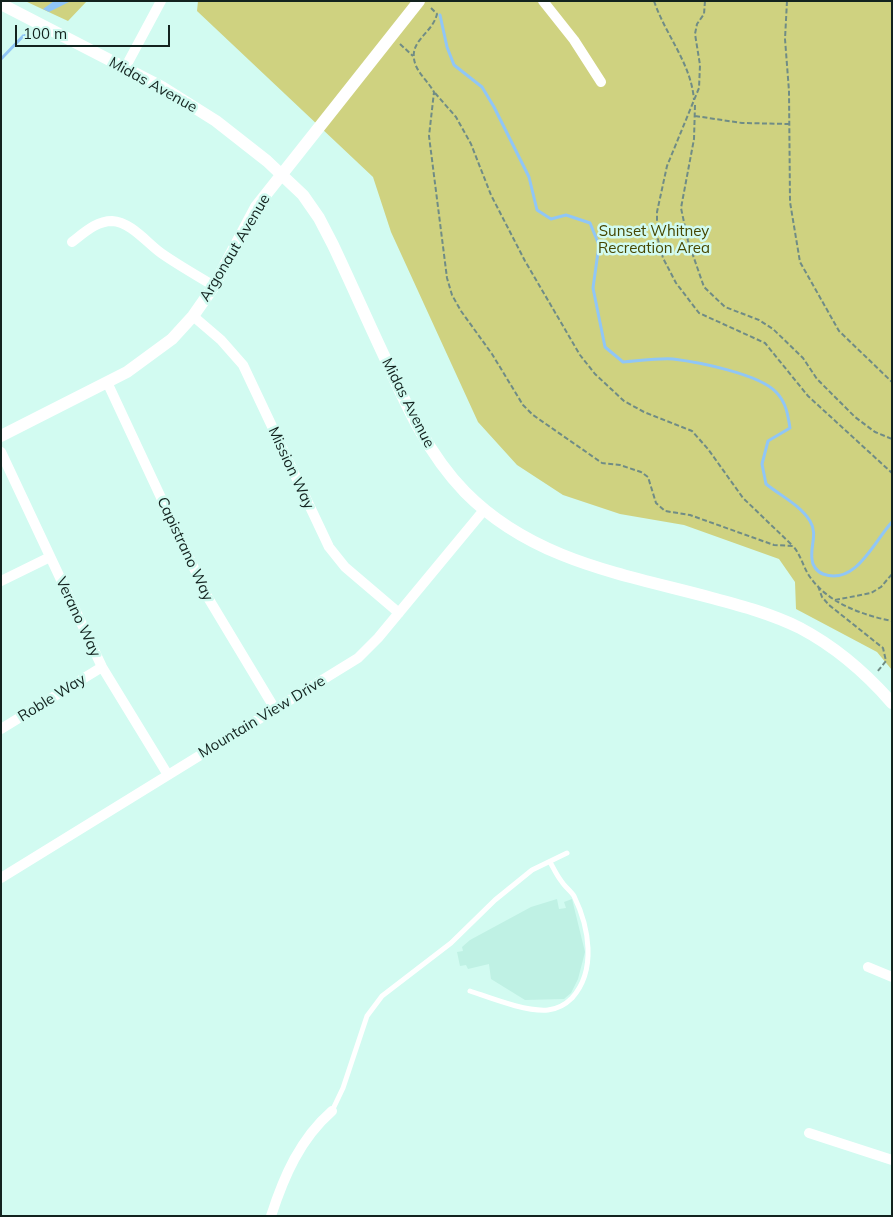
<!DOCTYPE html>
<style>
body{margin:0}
#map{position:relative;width:893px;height:1217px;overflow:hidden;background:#d2fbf1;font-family:Mulish,sans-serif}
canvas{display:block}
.frame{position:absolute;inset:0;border:2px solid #13231f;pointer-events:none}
.scale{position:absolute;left:15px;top:25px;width:155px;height:22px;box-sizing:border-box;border:2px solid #13231f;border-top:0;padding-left:6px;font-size:15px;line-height:18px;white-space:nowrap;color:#13231f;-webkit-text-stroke:4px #d2fbf1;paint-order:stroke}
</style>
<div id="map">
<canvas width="893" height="1217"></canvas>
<div class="frame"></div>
<div class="scale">100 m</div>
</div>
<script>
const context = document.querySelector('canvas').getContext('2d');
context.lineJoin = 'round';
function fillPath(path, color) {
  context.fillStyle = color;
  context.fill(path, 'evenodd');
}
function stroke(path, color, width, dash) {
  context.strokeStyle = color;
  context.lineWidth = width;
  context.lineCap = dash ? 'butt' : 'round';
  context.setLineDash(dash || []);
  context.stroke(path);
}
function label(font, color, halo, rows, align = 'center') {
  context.font = font + ' Mulish,sans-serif';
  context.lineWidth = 5;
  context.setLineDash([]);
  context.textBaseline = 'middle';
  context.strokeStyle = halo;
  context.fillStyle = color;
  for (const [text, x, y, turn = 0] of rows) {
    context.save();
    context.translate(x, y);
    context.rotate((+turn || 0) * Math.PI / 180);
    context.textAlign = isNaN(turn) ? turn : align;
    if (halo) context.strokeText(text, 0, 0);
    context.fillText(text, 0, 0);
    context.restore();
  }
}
const built = new Path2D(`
 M557 899 559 909 566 908 564 902 572 899 585 952 578 979 571 993 564 999 525 1000 491 979 489 964 468 969 466 965 460 966 457 952 463 951 462 947 470 940 531 907Z`);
const green = new Path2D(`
 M25 1H87L68 21Z
 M198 1H892V670L877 652 796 609 795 582 779 559 684 525 620 514 563 495 517 465 478 422 391 232 373 177 197 11Z`);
const water = new Path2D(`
 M54 1H71L49 12 43 9Z`);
const stream = new Path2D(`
 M440 15 447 47 454 65 482 87 494 107 529 177 537 210 551 219 566 215 590 223 599 245 593 288 605 347 623 362C639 361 657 358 673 359 698 362 759 374 776 392 786 402 788 415 790 428L768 441 762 464 766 484C781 496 800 505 810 521 818 534 810 546 812 559 812 565 817 572 823 574 856 586 874 541 892 522
 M1 59 27 32`);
const path = new Path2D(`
 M654 1C666 36 691 63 694 100
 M705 1 704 14 697 24 695 34 700 65 699 88 667 166 657 212V236L663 258 676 283 699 313 765 343 808 396 892 473
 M787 1 785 39 789 91 790 202 800 262 839 331 892 382
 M431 8 437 14C432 35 406 41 416 66 420 75 429 83 434 92L429 136 447 278 452 295 461 311 492 354 523 405 533 415 602 463 620 465 641 472 648 477 656 503 665 511 690 515 774 545 793 546C801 555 803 567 810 577 828 603 862 615 892 621
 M400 44 413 56
 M435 93 456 117 471 144 491 195 525 261 580 355 595 374 624 401 644 412 692 431 708 449 743 498 793 546
 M695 105 694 139 681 208 688 241 704 287 725 307 759 320 773 329 803 358 817 379 855 417 875 432 892 439
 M695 116 742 123 789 124
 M818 586 822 597 829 605 883 648 886 661 877 672
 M835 600 871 593 881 587 892 574`);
const service = new Path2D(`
 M470 991C491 998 526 1012 548 1010 557 1009 566 1004 572 998 597 970 589 927 574 896 571 891 565 887 562 882 557 876 554 869 550 862
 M332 1111 343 1088 367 1016 382 996 451 943 495 900 532 870 567 853`);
const minor = new Path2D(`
 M543 1 574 40 601 82
 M125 68 161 1
 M72 242C84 233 96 221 112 221 131 222 147 243 161 253 178 265 196 275 214 286
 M193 316 221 340 243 365 329 547 345 567 399 613
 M107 382 207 596 275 709
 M1 452 102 667 168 775
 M1 581 50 557
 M1 729 102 667
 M1 878 358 658 378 638 484 510
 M868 967 892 977
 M809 1133 892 1160
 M271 1216C284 1176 300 1139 332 1111`);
const tertiary = new Path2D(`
 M1 4 162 87 216 121 267 161 303 195 319 218 333 245C351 283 368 322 386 360 407 407 428 454 465 492 533 561 623 574 712 598 742 606 772 614 800 628 836 647 865 672 892 703
 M1 436 127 372 172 339 193 316 214 286 256 207 419 1`);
const streetNames = [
 ["Midas Avenue",153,85,29],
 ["Argonaut Avenue",235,248,-59],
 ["Midas Avenue",408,403,63],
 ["Mission Way",291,468,65],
 ["Capistrano Way",185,549,65],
 ["Verano Way",78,617,65],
 ["Roble Way",52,698,-32],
 ["Mountain View Drive",262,717,-31]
];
const parkNames = [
 ["Sunset Whitney",654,231],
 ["Recreation Area",654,248]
];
fillPath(built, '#bff1e4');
fillPath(green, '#cfd280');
fillPath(water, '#90c6f6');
stroke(stream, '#90c6f6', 3);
stroke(path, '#708c85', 2, [5, 2.5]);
stroke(service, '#fff', 5);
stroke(minor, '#fff', 10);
stroke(tertiary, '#fff', 12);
label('15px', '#13231f', '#d2fbf1', streetNames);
label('15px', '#464600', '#d2fbf1', parkNames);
</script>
